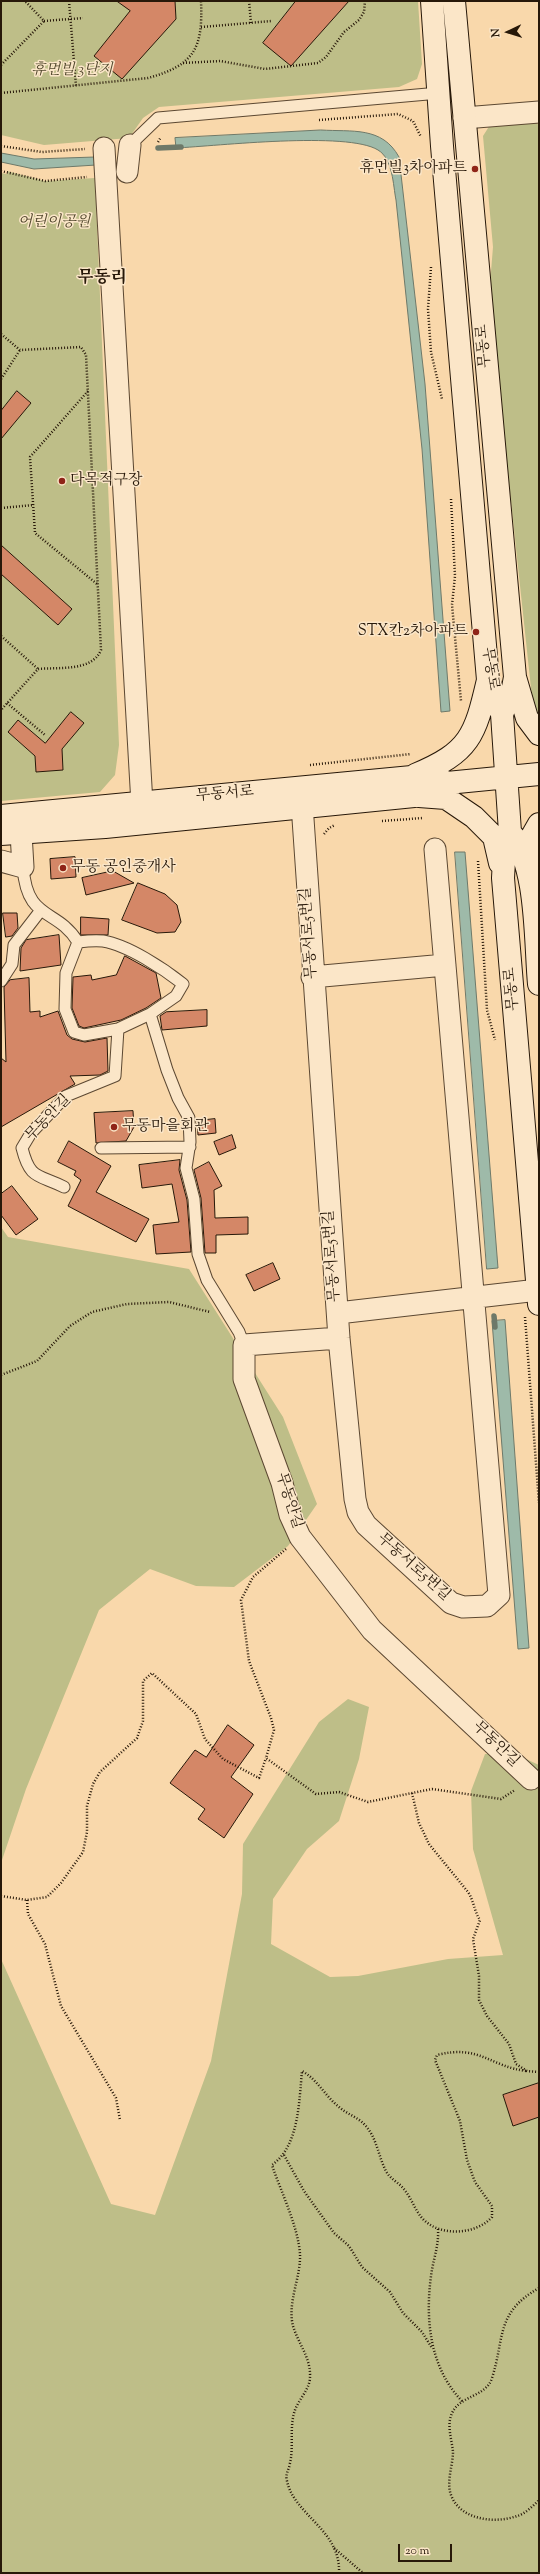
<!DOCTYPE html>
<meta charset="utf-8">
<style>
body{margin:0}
#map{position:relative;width:540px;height:2574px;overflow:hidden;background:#f9d8ab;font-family:"Sorts Mill Goudy",serif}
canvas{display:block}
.frame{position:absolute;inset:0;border:2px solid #271809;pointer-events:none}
.north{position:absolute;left:488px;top:12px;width:40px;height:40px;-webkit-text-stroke:3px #fbe6c8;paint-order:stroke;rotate:266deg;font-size:11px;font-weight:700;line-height:16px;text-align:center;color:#271809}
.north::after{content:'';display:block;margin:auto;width:14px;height:18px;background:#271809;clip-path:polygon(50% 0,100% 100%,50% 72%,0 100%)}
.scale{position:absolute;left:398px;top:2544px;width:54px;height:18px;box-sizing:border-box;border:2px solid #271809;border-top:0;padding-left:5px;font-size:12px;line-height:14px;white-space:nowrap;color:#271809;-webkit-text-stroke:3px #fbe6c8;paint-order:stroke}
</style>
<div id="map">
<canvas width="540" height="2574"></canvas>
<div class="frame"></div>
<div class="north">N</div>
<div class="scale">20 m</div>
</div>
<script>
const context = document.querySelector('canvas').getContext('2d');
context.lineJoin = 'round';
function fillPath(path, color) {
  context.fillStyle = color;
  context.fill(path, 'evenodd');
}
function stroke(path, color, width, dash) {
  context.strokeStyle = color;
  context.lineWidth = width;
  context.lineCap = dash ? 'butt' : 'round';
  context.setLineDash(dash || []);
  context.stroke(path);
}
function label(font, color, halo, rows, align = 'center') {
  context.font = font + ' "Sorts Mill Goudy","Noto Serif KR",serif';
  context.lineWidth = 3;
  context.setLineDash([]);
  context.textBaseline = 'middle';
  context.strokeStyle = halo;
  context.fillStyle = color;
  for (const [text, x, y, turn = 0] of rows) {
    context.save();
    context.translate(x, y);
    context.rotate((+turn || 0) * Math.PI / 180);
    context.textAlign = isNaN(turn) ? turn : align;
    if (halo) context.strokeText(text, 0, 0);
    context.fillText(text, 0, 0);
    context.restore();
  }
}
const green = new Path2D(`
 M1 1H418L422 64 417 79 399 87 159 107 143 118 129 138 44 145 1 135Z
 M530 119 539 125V718L533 707 489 296 493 247 483 136 490 125Z
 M7 171 45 181 95 178 119 745 115 775 100 792 1 801V173L7 174Z
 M1 1227 8 1237 189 1269 283 1417 317 1504 288 1546 234 1587 196 1586 150 1569 99 1610 26 1789 1 1863Z
 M348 1699 369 1707 359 1759 339 1821 307 1849 273 1899 271 1944 330 1977 358 1976 448 1959 503 1955 473 1849 471 1791 485 1754H515L539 1765V2573H1V1959L111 2204 155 2215 211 2061 242 1894 243 1844 319 1722Z`);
const water = new Path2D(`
 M321 130C352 132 382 126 399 157L425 384 450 711 441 712 422 449 396 200C393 185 393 159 378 150 347 131 217 146 176 148L175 138Z
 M1 153 34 159 95 157 96 165 34 169 1 162Z
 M455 852H465L498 1268 487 1269Z
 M505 1320 529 1648 518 1649 492 1321Z`);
const stream = new Path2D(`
 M158 148 181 147
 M494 1316 495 1327`);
const building = new Path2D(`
 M117 1H175L176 19 122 79 94 56 130 11Z
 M296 1H349L291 66 263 43Z
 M17 391 31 403 1 439V411Z
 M1 545 72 609 58 625 1 574Z
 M71 712 84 723 62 749 63 770 36 772 35 756 8 732 18 720 45 743Z
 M75 857 76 877 51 879 50 859Z
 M113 871 134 883 86 895 82 878Z
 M138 883 165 894 177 905 181 922 175 932 157 933 122 920Z
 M3 913H17L18 928 12 936 6 937Z
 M81 917 109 919 108 935H81Z
 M59 935 61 965 20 971 21 948 26 940Z
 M125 956 156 973 161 998 146 1008 121 1020 84 1028 79 1026 72 1008 73 977 91 975 92 980 116 975Z
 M29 978 30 1012 40 1011V1017L58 1011 67 1035 72 1039 85 1042 107 1038 108 1071 100 1075 70 1076 75 1084 1 1127V1058L6 1062 4 987 10 980Z
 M207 1010V1026L162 1030 160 1016 166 1012Z
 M133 1111 134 1127 126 1141 96 1143 94 1113Z
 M215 1119 216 1133 198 1135 197 1121Z
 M232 1135 236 1148 219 1155 214 1142Z
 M69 1141 111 1166 96 1192 149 1219 136 1242 68 1206 81 1180 74 1175 76 1171 58 1162Z
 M180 1160 179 1170 187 1200 191 1252 156 1254 153 1225 179 1222 172 1184 142 1188 139 1165Z
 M209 1162 222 1186 214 1190 215 1218 248 1217V1234L216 1235V1253H205L201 1198 194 1170Z
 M12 1186 38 1219 16 1235 1 1215V1194Z
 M273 1263 280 1279 254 1291 246 1275Z
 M228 1725 254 1745 231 1777 253 1794 224 1838 198 1819 205 1809 170 1783 195 1750 206 1757Z
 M539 2083V2117L513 2126 503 2095Z`);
const path = new Path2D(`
 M69 1 76 86
 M249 1 251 23
 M44 21 83 18
 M201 27 272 21
 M183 63 220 61 265 69 318 63 326 57 344 32 359 20 364 12 365 1
 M1 65 44 21 25 1
 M1 93 148 78C195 65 203 48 201 1
 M319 120 398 114 413 121 421 137
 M158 142 161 137
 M1 146 42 152 85 149
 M1 171 45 181 87 177
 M431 267 428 309 431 352 442 399
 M1 334 20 350 81 347 86 355 101 650C92 672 58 667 38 669L1 710
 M1 379 20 350
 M88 391 30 457 35 533 97 584
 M451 499 455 576 452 605 461 701
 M1 508 34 505
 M1 636 38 669
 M7 703 45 735
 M310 765 411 754
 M382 821 423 818
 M324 834 329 828 335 825
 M478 861 487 1010 495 1040
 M525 1317 539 1503
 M1 1375 37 1361 70 1326 92 1312 127 1304 169 1302 210 1312
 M286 1549 253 1577 241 1600 249 1661 271 1718 274 1730 266 1758 316 1794 339 1792 368 1802 432 1789 501 1799 515 1790
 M412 1793 419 1823 429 1844 468 1892C474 1901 474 1911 480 1920L473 1939 479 1976V2000L487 2016 509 2044 516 2064 527 2071 539 2072
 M1 1896 27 1900 47 1897 61 1883 83 1852 87 1832V1806L93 1784 100 1772 137 1738 143 1721V1681L152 1673 196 1714 205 1739 223 1759 259 1778 266 1758
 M27 1900 28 1914 45 1944 61 2006 116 2098 120 2120
 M284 2155 304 2191 334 2233 349 2246 362 2267 390 2292 403 2313 422 2332 432 2348
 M438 2229C439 2246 433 2260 431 2276 425 2320 430 2369 463 2402
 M539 2288C495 2313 505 2338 492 2378 486 2398 457 2395 451 2416 447 2426 452 2441 453 2452 453 2465 446 2482 451 2495 460 2520 495 2524 517 2516 525 2514 533 2506 539 2500
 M334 2548 363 2573
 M339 2573C341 2530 294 2515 287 2481 285 2474 289 2470 290 2463 294 2446 289 2427 295 2410 299 2399 310 2389 310 2377 311 2358 298 2343 293 2326 287 2302 301 2278 300 2254 298 2226 281 2192 272 2165 299 2146 299 2102 302 2071 318 2080 325 2096 339 2107 347 2114 357 2117 364 2124 377 2137 378 2156 386 2171 390 2179 398 2182 403 2188 412 2198 415 2212 425 2221 443 2237 477 2234 492 2217V2206L475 2182 467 2160 460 2121 435 2060 437 2055C480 2044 490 2067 527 2071`);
const lane = new Path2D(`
 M130 145 158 118 439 93
 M23 867C27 922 56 907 78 942
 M1 981 12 964 14 945 41 910
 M150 1014 118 1029 84 1035 74 1032 65 1009 66 973 78 942C86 941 95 940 103 941 128 945 164 969 183 984L176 996 150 1014 167 1070 178 1098 189 1118 190 1142 186 1168 194 1199 198 1254 207 1280 239 1332 244 1345
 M101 1148 190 1147
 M64 1187C38 1174 30 1180 22 1148L31 1133 66 1096 115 1076 118 1029`);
const street = new Path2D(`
 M464 118 539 112
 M104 148 142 804
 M127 172 130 145
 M301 790 339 1338 355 1499 358 1512 366 1525 451 1603 463 1607 487 1606 499 1595 435 849
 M1 861 23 867 21 833
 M312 977 445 965
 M338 1313 538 1290
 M339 1338 244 1345V1379L282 1483 290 1515 300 1537 372 1630 531 1779`);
const secondary = new Path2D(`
 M432 1 442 146 488 680 502 714 510 832 505 843 503 878 539 1304
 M454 1 515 677 513 688 502 714
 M515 677 527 718 539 734
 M415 775C470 752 475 736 488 680
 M419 796 446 798 474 817 494 837 500 863
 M1 816 412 777H436L447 783
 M510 832C538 865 535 941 539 984
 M1 834 105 827 414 796 435 790 447 783 539 774
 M530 864 531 838 539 824`);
const markers = [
 [475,169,4,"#8f2418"],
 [62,481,4,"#8f2418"],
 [476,632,4,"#8f2418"],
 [63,868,4,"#8f2418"],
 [114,1127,4,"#8f2418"]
];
const parkNames = [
 ["휴먼빌 3단지",72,71],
 ["어린이공원",54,223]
];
const poiNames = [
 ["휴먼빌3차아파트",467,169,"right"],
 ["다목적구장",70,481],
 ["STX칸2차아파트",468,632,"right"],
 ["무동 공인중개사",71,868],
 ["무동마을회관",122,1127]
];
const streetNames = [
 ["무동로",485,346,-95],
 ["무동로",489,669,81],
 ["무동서로",225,795,-5],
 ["무동서로5번길",310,933,-94],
 ["무동로",513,989,-95],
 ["무동안길",49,1119,-46],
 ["무동서로5번길",333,1256,-94],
 ["무동안길",288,1501,72],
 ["무동서로5번길",413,1568,42],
 ["무동안길",495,1745,44]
];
const quarterNames = [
 ["무동리",102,279]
];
fillPath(green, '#bebe88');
fillPath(water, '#9ebaa9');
stroke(water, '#6e7969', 1);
stroke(stream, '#6e7969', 5.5);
fillPath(building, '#d48767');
stroke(building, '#271809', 1);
stroke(lane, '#5c4832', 13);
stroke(street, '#5c4832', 23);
stroke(secondary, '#271809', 24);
stroke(path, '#271809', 2.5, [1, 2]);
stroke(lane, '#fbe6c8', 11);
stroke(street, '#fbe6c8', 21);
stroke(secondary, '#fbe6c8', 22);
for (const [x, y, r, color] of markers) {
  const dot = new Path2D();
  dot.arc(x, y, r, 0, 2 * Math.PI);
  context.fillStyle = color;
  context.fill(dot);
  stroke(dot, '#fbe6c8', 1.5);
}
label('italic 15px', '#544a2f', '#fbe6c8', parkNames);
label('15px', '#271809', '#fbe6c8', poiNames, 'left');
label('15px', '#271809', '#fbe6c8', streetNames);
label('bold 17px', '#271809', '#fbe6c8', quarterNames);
</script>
